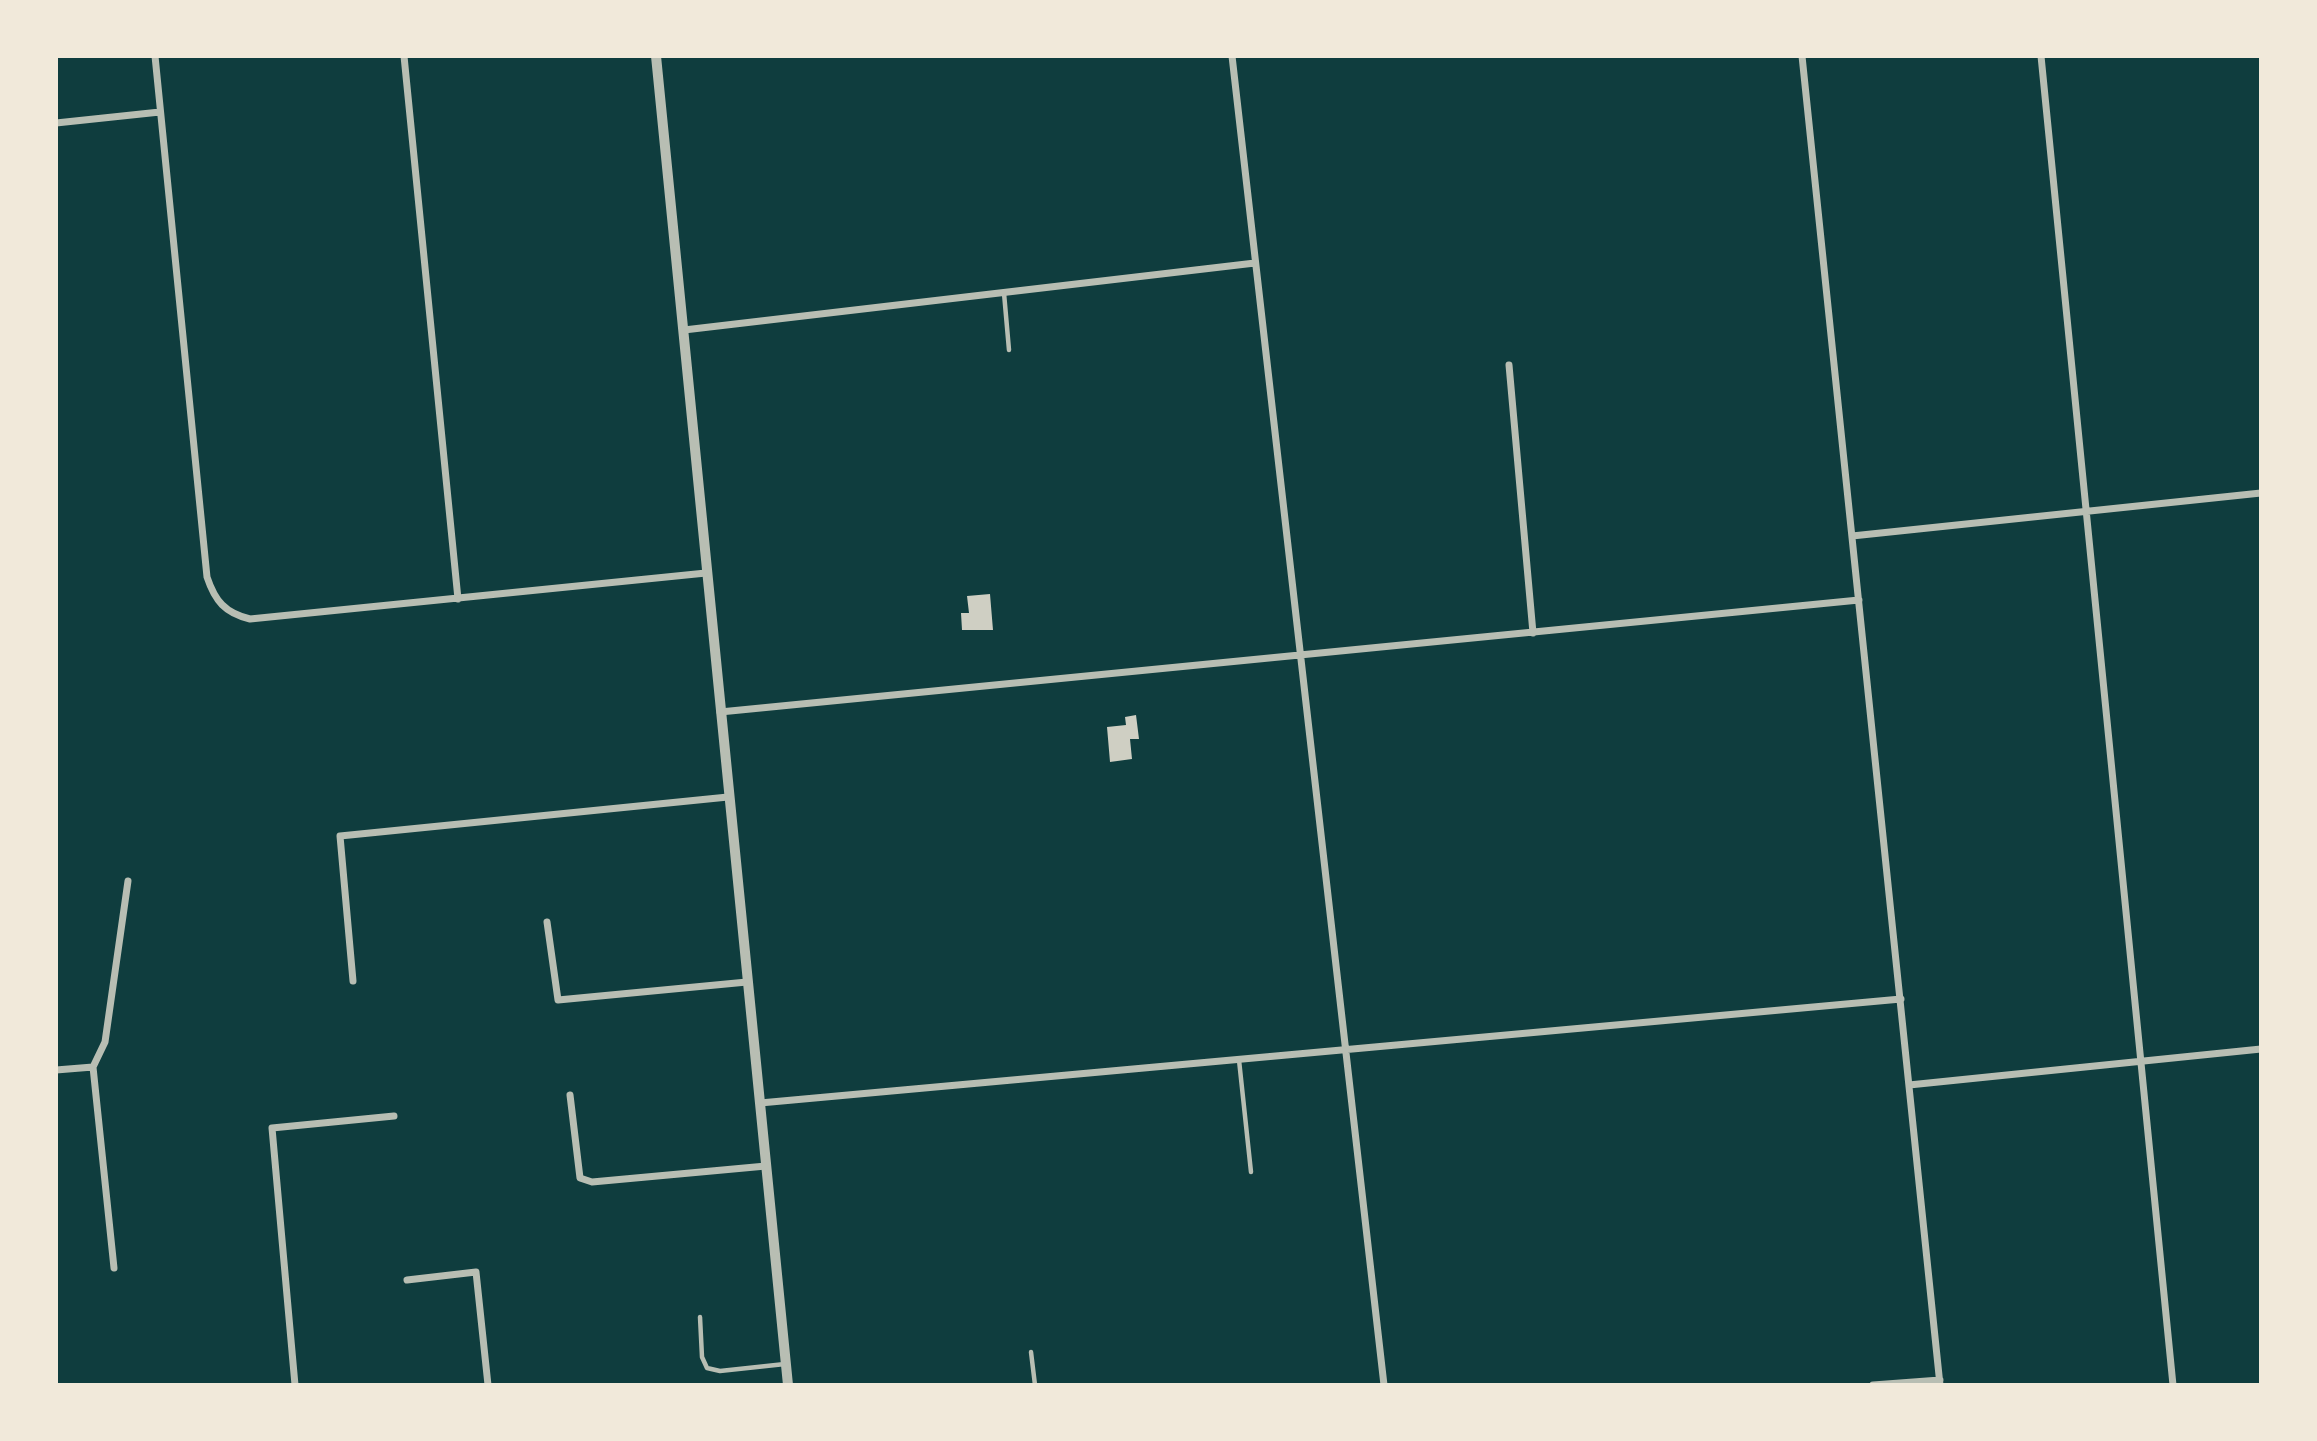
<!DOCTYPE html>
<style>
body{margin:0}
#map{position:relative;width:2317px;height:1441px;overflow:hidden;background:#0f3d3e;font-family:Rubik,sans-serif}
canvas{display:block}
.frame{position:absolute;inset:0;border:58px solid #f1e9da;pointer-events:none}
</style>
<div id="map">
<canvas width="2317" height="1441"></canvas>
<div class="frame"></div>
</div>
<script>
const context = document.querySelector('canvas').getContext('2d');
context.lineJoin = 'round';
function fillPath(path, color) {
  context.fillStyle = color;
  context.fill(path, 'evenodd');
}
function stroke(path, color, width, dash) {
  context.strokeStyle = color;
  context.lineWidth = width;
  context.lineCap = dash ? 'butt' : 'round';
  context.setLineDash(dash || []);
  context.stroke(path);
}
const building = new Path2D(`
 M990 594 993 630H962L961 613H969L967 596Z
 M1136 715 1139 739H1130L1132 759 1110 762 1107 727 1126 725 1125 717Z`);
const service = new Path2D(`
 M1004 293 1009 350
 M1239 1060 1251 1172
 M700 1317 702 1357 707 1368 720 1371 785 1364
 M1031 1352 1035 1385`);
const minor = new Path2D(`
 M155 56 207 577C215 601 225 613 250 619L706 573
 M404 56 458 599
 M1232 56 1384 1385
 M1802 56 1940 1385
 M2041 56 2173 1385
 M56 123 160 112
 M684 330 1255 263
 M1509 365 1533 633
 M1852 536 2261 493
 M720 712 1859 600
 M547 922 558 1000 747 982
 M353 981 340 836 728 797
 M93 1067 114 1268
 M93 1067 105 1042 128 881
 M56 1070 93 1067
 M1909 1085 2261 1049
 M570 1095 580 1178 592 1182 766 1166
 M760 1103 1901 999
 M407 1280 476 1272 488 1385
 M295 1385 272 1128 394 1116
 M1873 1385 1940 1380`);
const tertiary = new Path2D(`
 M656 56 788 1385`);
fillPath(building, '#cfcfc3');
stroke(service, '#b8beb3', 4.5);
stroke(minor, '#b8beb3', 7);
stroke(tertiary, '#b8beb3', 10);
</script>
